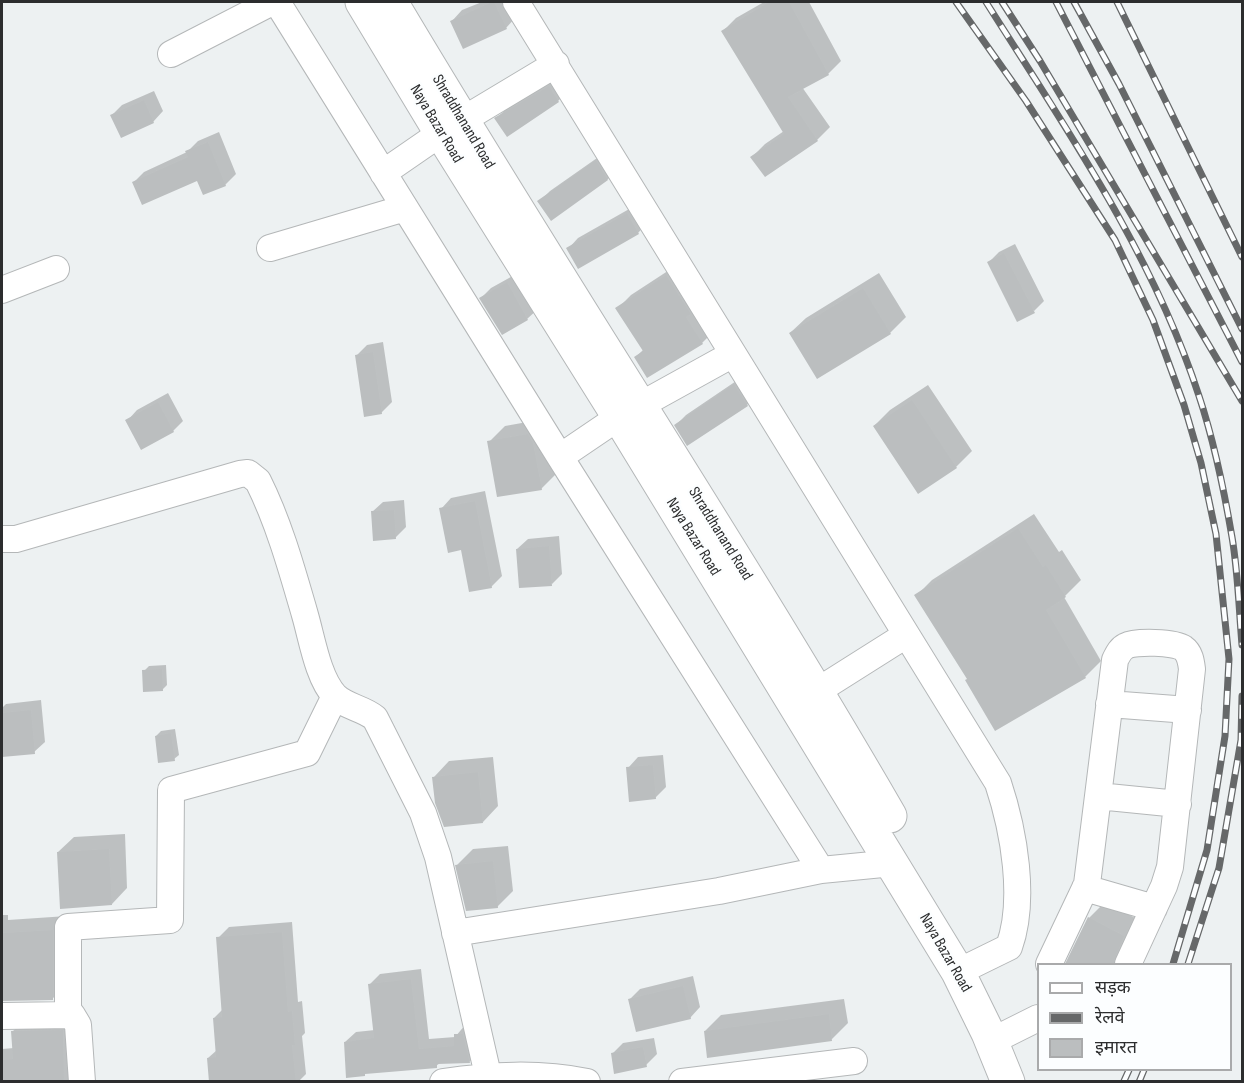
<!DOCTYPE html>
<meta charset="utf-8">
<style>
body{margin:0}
#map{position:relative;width:1244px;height:1083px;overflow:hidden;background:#edf1f2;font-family:"Sofia Sans Condensed","Noto Sans Devanagari",sans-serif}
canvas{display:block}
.frame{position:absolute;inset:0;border:3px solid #2c2d2e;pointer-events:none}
.legend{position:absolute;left:1037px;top:963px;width:195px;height:108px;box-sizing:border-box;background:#fcfeff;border:2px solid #a9aaab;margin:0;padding:8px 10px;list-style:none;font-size:18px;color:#2c2d2e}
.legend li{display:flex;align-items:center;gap:12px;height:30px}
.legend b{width:30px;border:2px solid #a9aaab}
</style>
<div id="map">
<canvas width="1244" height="1083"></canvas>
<div class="frame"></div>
<ul class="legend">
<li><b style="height:8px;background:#fff"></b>सड़क</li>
<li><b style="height:8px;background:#666869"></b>रेलवे</li>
<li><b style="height:16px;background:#bbbebf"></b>इमारत</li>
</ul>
</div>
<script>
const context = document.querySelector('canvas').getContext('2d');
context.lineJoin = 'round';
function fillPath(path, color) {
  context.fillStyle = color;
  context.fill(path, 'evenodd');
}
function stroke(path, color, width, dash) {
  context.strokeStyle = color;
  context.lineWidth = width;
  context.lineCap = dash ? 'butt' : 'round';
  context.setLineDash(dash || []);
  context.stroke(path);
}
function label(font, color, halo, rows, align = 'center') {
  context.font = font + ' "Sofia Sans Condensed",sans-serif';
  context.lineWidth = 5;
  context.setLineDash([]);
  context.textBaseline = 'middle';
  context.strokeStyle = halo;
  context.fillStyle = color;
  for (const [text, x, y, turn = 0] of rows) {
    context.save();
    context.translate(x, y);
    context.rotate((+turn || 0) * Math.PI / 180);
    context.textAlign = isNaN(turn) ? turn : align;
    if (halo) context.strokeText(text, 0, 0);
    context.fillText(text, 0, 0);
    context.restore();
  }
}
const shadow = new Path2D(`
 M482 2H509L516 17 506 28 452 21 462 10Z
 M764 2H809L841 61 828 74 802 87 830 127 817 140 765 175 752 157 765 144 784 131 723 31 736 18Z
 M560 77 569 90 558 101 507 135 496 119 507 108Z
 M154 91 163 111 153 122 112 115 122 105Z
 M219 132 236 174 225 185 198 179 134 182 144 172 187 152 198 141Z
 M607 151 618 169 608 179 539 202 550 191Z
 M638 204 648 222 638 233 568 249 578 238Z
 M1015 244 1044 301 1034 311 988 263 999 252Z
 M680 263 716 329 702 343 636 357 644 349 617 309 631 295Z
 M518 273 538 309 527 319 481 298 491 288Z
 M879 273 906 317 890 333H790L806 318Z
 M383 342 392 402 381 413 357 355 367 345Z
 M745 375 757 394 747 405 676 425 686 415Z
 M928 385 972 451 956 467 874 426 890 410Z
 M168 393 183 421 173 431 127 421 137 410Z
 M544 419 557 473 541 489 489 442 505 426Z
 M485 491 502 576 491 587 463 549 441 509 451 498Z
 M404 500 406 527 395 538 372 512 383 502Z
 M1034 514 1059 552 1062 550 1081 580 1064 597 1101 661 1085 677 916 596 932 580Z
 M559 536 562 574 552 584 517 549 528 539Z
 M166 665 167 685 162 690 144 671 149 666Z
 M41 700 45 742 34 752 2 756V708L6 704Z
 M175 729 179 755 174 759 156 736 161 731Z
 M663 755 666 787 655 798 628 768 638 757Z
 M493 757 498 806 483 822 434 777 449 761Z
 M125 834 127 888 112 904 58 852 74 837Z
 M508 846 513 891 497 907 457 865 473 849Z
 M1105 902 1139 920 1130 964H1067L1089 918Z
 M2 915H8V920L67 916V985L52 999 2 997Z
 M292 922 298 1002 302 1001 305 1033 302 1036 306 1074 298 1082H211L208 1058 217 1050 214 1018 223 1009 218 938 229 927Z
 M421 969 429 1039 455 1037 466 1024 480 1052 469 1062 440 1063 436 1066 345 1042 356 1032 375 1030 370 984 380 974Z
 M693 976 700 1007 690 1018 630 999 640 989Z
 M844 999 848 1023 832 1039 705 1031 721 1015Z
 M26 1018H76L78 1082H2V1049L14 1048 13 1031Z
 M654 1038 657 1054 646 1065 612 1054 623 1043Z`);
const building = new Path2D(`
 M492 2H494L507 29 463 49 450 21Z
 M769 2H789L829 75 788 97 818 141 765 177 750 157 784 134 721 31Z
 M549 86 559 102 507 137 494 118Z
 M144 100 154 123 121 138 110 115Z
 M208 142 226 186 203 195 197 181 142 205 132 182 188 157 185 151Z
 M596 160 608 180 551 221 537 201Z
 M627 213 639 234 578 269 566 248Z
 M1004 253 1035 313 1017 322 987 262Z
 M666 275 691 314 686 317 703 344 647 378 634 357 643 351 615 308Z
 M507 282 528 320 502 335 479 298Z
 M863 288 891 334 817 379 789 333Z
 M373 352 382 414 364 417 355 355Z
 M734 384 748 406 687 446 674 425Z
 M912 400 957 468 918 494 873 426Z
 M158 402 174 432 141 450 125 420Z
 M528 434 533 443 542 490 497 497 487 441Z
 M475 501 492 588 469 592 461 550 448 553 439 508Z
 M394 510 396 539 373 541 371 511Z
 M1018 528 1043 567 1046 565 1066 597 1046 610 1086 678 995 731 965 680 967 679 914 595Z
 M549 546 552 586 519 588 516 549Z
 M162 669 163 691 143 692 142 670Z
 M31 710 35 754 2 757V713Z
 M171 733 175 761 158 763 155 736Z
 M653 765 656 799 629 802 626 767Z
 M478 772 483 823 444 827 435 803 432 777Z
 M109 849 112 905 60 909 57 852Z
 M493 861 498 908 466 911 455 865Z
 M1088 917 1124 936 1113 964H1065Z
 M53 930V1000L2 1001V933Z
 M282 932 288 1012 292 1011 295 1045H292L296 1082H209L207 1058 216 1057 213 1018 222 1017 216 937Z
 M411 979 419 1049 454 1046V1034H463L470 1063 437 1064V1068L365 1074V1076L346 1078 344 1042 374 1038 368 984Z
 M683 986 691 1019 636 1032 628 999Z
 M829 1014 832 1041 707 1058 704 1031Z
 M63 1030 64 1082H2V1060L13 1059 11 1031Z
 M643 1047 647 1067 614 1074 611 1053Z`);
const street = new Path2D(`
 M277 2 560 457 821 870
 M516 2 998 783C1014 831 1026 900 1009 947L958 972
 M171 54 272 2
 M383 173 441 133 556 64
 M270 248 405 208
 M2 290 56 269
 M560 457 619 417 733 354
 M2 539H16L240 474 248 473 258 481C279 523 292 570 305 615 312 639 318 678 335 696 346 707 363 708 375 718L423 813 438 857 488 1075
 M800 702 906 635
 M1109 704 1188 710
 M1098 796 1178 804
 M1085 888 1154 908
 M455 933 719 891 821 870 893 863
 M1049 964 1087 884 1115 660C1118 654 1120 649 1126 646 1135 641 1175 642 1183 648 1190 653 1191 661 1192 669L1170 867 1164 886 1128 964
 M68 1014V927L170 920 171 790 307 753 335 696
 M2 1016 72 1015 78 1025 82 1082
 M1004 1035 1038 1018
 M443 1082C491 1075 538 1072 587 1082
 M682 1082 854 1061`);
const secondary = new Path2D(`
 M362 2 441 133 619 417 958 972 988 1033 1008 1082
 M391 2C553 275 730 540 890 816`);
const rail = new Path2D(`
 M956 2 1026 101 1115 240 1153 320 1184 405 1201 463 1216 534 1229 659 1225 736 1207 850 1173 964
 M986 2C1065 127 1153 254 1199 396 1214 441 1224 490 1232 537 1238 572 1239 610 1242 645
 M1002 2 1040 61 1242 401
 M1056 2 1242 362
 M1074 2 1119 84 1242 329
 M1117 2 1242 257
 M1188 964 1219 868 1241 740 1242 696
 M1124 1081 1129 1070
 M1139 1082 1144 1070`);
const streetNames = [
 ["Shraddhanand Road",463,122,59],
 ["Naya Bazar Road",436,124,59],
 ["Shraddhanand Road",720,534,58],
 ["Naya Bazar Road",693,537,58],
 ["Naya Bazar Road",945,953,60]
];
fillPath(shadow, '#0003');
fillPath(building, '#bbbebf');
stroke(street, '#b4b7b8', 28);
stroke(secondary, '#b4b7b8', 35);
stroke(street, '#fff', 26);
stroke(secondary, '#fff', 33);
stroke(rail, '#666869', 7);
stroke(rail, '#fcfeff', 4.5, [14]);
label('16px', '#2c2d2e', '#fcfeff', streetNames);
</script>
